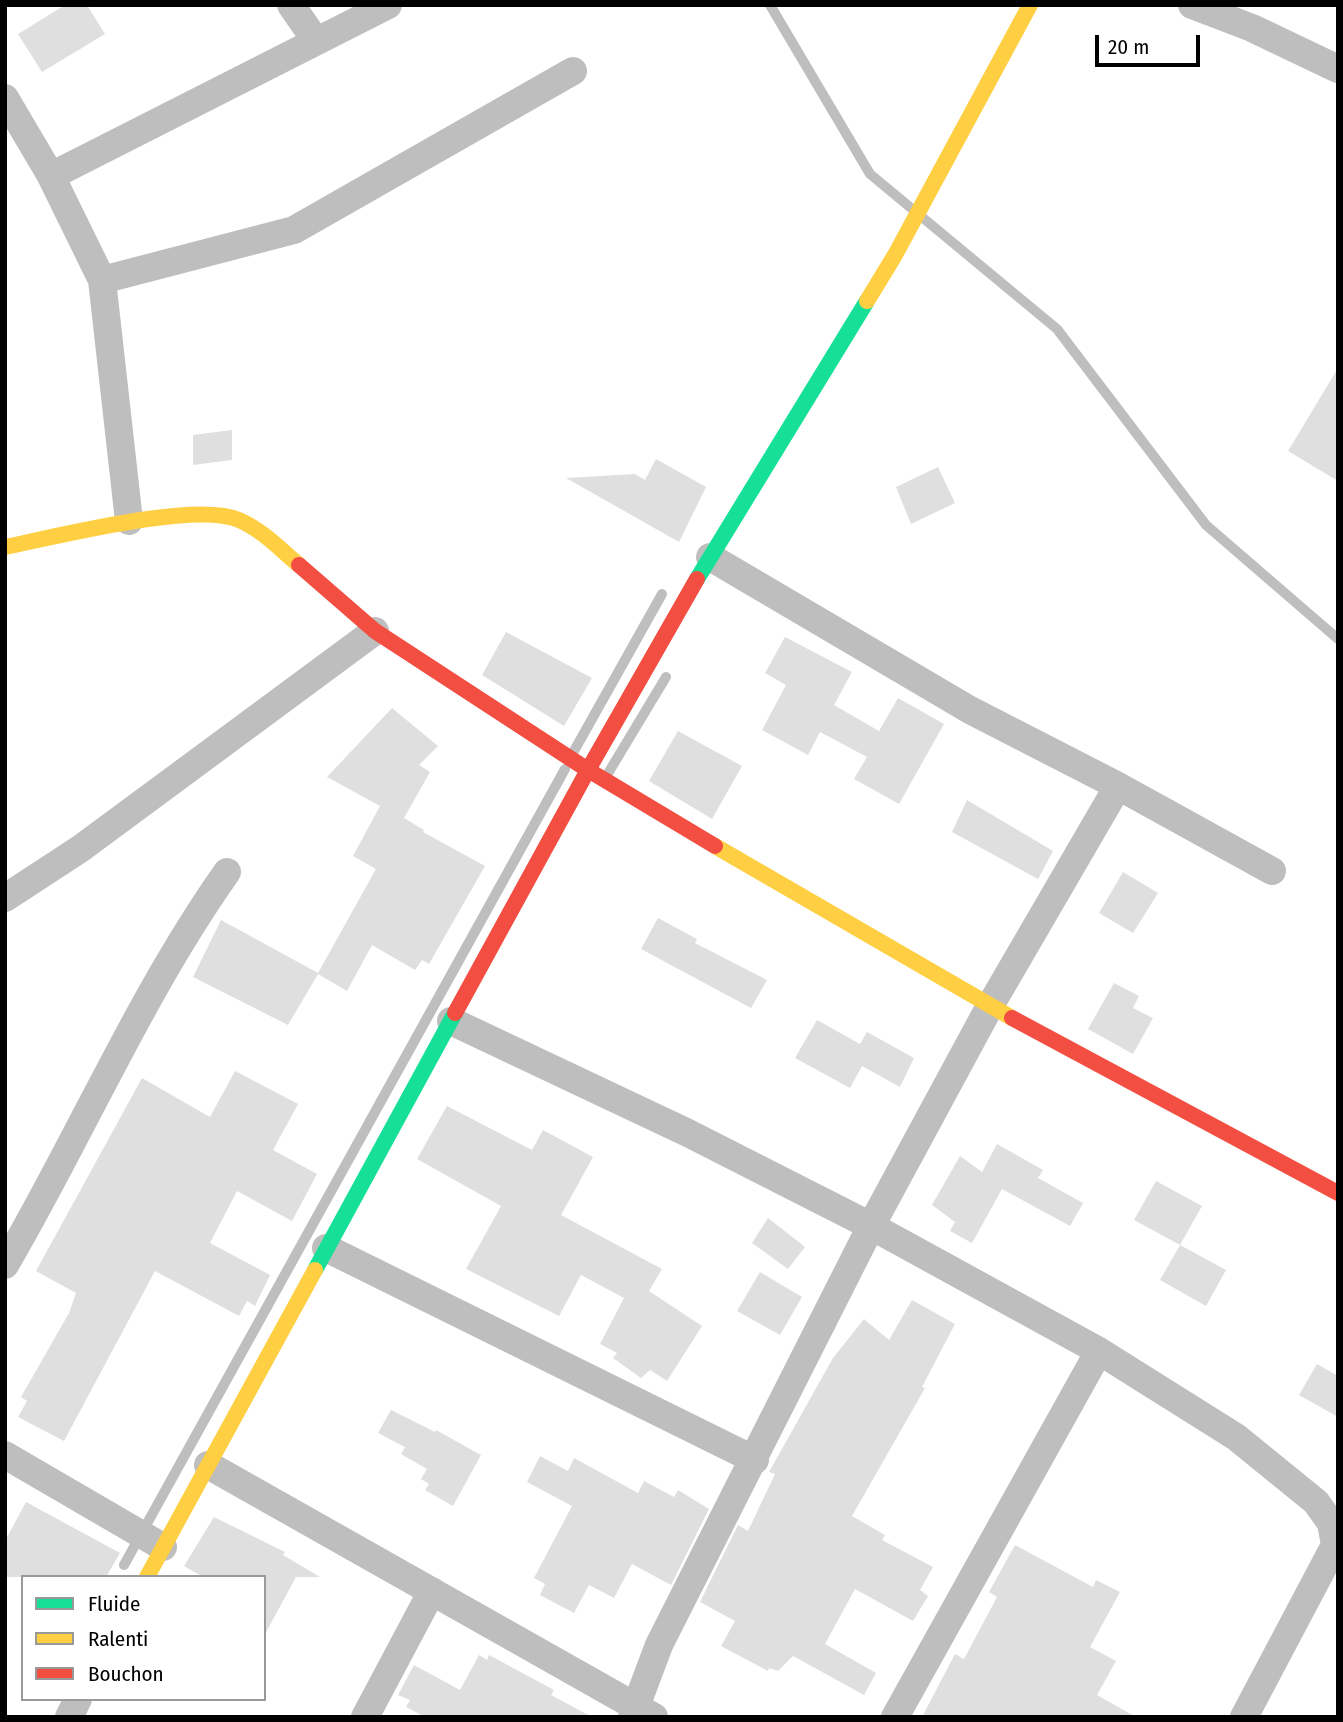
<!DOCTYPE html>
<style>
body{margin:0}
#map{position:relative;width:1343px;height:1722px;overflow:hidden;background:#fff;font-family:"Fira Sans Condensed",sans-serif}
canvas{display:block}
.frame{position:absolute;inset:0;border:7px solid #000;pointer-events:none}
.legend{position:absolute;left:21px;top:1575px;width:245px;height:126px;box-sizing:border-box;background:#fff;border:2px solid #999;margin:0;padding:9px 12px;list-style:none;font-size:21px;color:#000}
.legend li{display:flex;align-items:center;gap:14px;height:35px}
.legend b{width:35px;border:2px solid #999}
.scale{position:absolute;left:1095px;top:35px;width:105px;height:32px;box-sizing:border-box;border:4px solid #000;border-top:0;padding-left:9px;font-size:21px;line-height:24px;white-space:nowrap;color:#000;-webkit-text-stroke:5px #fff;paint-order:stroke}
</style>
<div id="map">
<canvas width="1343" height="1722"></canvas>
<div class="frame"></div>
<ul class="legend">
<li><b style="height:9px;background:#16e098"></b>Fluide</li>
<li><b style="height:9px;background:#ffcf43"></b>Ralenti</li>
<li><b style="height:9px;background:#f24e42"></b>Bouchon</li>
</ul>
<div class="scale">20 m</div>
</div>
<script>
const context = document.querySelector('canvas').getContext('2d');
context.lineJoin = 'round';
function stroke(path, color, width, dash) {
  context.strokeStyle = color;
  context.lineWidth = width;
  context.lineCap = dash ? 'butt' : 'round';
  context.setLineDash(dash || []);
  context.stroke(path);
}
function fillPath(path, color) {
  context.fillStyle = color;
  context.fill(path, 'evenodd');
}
const stream = new Path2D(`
 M770 5 870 174 1057 329 1206 525 1338 639
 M574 751 662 594
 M607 775 666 677
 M124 1565 565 769`);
const building = new Path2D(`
 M65 5H87L105 34 42 72 18 34Z
 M1338 368V481L1288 451Z
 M232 430V460L193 465V435Z
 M656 459 706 487 679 542 566 478 635 474 645 480Z
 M938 467 955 503 911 524 896 487Z
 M506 632 592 678 564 726 482 675Z
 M785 637 852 672 834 705 879 731 898 698 944 724 899 804 854 779 867 757 820 732 808 755 762 730 786 685 765 673Z
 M392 708 438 746 419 765 430 772 404 818 424 830 423 832 485 866 429 964 422 960 415 970 372 945 347 991 318 974 288 1025 193 977 221 920 318 973 376 869 353 856 380 806 327 777Z
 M678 731 742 766 712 819 649 781Z
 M967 800 1053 851 1038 879 952 832Z
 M1123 872 1158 893 1133 933 1099 913Z
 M658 918 697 939 695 943 767 980 751 1008 641 949Z
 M1114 983 1139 996 1133 1008 1153 1018 1133 1054 1088 1029Z
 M817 1020 860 1044 867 1032 914 1058 900 1087 862 1066 850 1088 795 1058Z
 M235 1071 298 1104 273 1150 317 1174 292 1221 237 1191 210 1243 270 1275 255 1306 247 1301 239 1316 155 1271 64 1441 18 1417 27 1401 21 1397 69 1313 76 1293 36 1271 142 1078 210 1117Z
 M447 1106 532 1150 543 1130 593 1157 561 1215 662 1269 649 1291 702 1326 667 1381 650 1370 641 1378 613 1358 617 1353 600 1344 624 1298 581 1275 559 1316 466 1269 501 1206 417 1159Z
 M997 1144 1043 1170 1038 1178 1083 1203 1070 1226 1002 1189 972 1243 950 1231 955 1222 932 1205 960 1156 982 1172Z
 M1156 1181 1202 1206 1180 1245 1134 1220Z
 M768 1218 805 1247 788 1269 752 1243Z
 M1180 1245 1226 1270 1206 1306 1160 1280Z
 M760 1272 802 1297 780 1335 737 1311Z
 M912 1300 955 1324 922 1387 925 1388 852 1516 885 1535 882 1540 933 1567 920 1590 928 1596 913 1621 855 1589 825 1644 876 1673 864 1695 793 1656 778 1671 769 1668 768 1671 721 1646 735 1621 700 1602 738 1525 748 1531 775 1474 769 1472 833 1358 864 1319 889 1340Z
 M1317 1364 1338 1376V1417L1299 1395Z
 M391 1410 435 1432 436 1430 481 1455 453 1506 425 1490 429 1484 421 1479 427 1469 401 1454 405 1447 378 1433Z
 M540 1456 568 1471 574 1458 638 1493 644 1481 674 1497 678 1490 709 1509 671 1585 632 1564 614 1598 589 1585 574 1613 540 1595 545 1584 534 1578 572 1506 527 1482Z
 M26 1502 120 1553 106 1577H5V1541Z
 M214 1517 285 1552 283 1555 320 1577H296L264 1636V1577H203L184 1566Z
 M1015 1545 1093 1587 1096 1580 1120 1592 1090 1647 1116 1661 1097 1695 1136 1717H922L955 1654 964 1659 997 1597 989 1592Z
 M479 1655 487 1660 489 1655 554 1690 551 1695 592 1717H425L406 1707 410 1700 398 1695 414 1665 460 1690Z`);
const street = new Path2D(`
 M291 5 316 41
 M1192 5 1252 28 1338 69
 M5 98 51 176 102 280 129 521
 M51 176 388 5
 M102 280 294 230 573 71
 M710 557 970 710 1118 786 1272 871
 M5 898 80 849 375 631
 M451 1021 688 1133 871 1226 1099 1351 1236 1437 1316 1502 1331 1523 1335 1545 1244 1717
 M326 1248 755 1460
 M5 1265C81 1135 140 995 227 872
 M5 1455 163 1547
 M208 1465 654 1717
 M69 1717 78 1699
 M365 1717 432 1591
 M632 1717 659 1645 871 1226 990 1006 1118 786
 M895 1717 1099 1351`);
const fast = new Path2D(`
 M697 579 867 301
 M315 1270 455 1013`);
const slow = new Path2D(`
 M867 301 895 255 1030 5
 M5 547C55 537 195 501 239 520 262 530 280 549 299 565
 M715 846 1012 1018
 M147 1577 315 1270`);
const jam = new Path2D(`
 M299 565 375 631 588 770 715 846
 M455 1013 588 770 697 579
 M1012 1018 1338 1193`);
stroke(stream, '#bebebe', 10);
fillPath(building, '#dfdfdf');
stroke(street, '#bebebe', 28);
stroke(fast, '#16e098', 16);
stroke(slow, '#ffcf43', 16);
stroke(jam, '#f24e42', 16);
</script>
